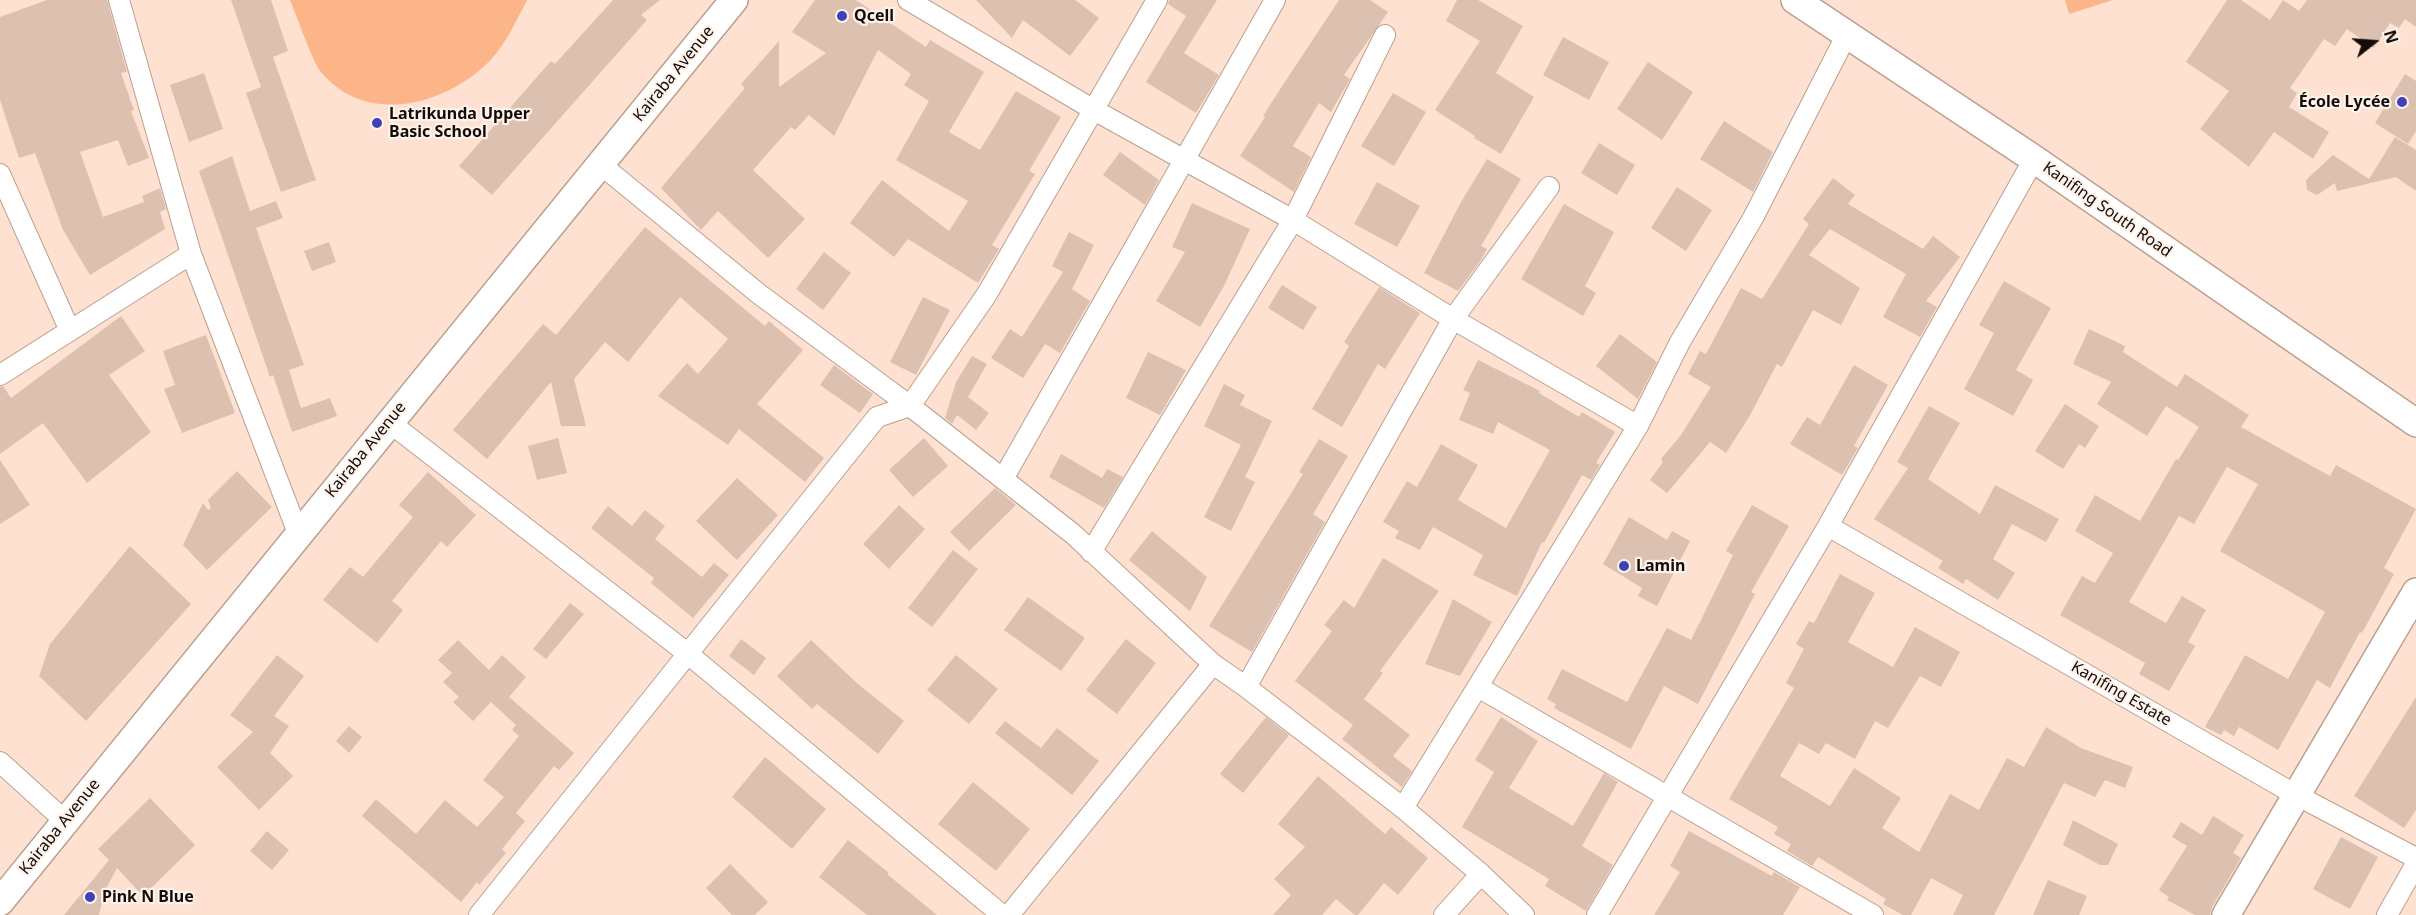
<!DOCTYPE html>
<meta charset="utf-8">
<style>
body{margin:0}
#map{position:relative;width:2416px;height:915px;overflow:hidden;background:#fee1d0;font-family:"Noto Sans",sans-serif}
canvas{display:block}
.north{position:absolute;left:2344px;top:12px;width:60px;height:60px;-webkit-text-stroke:4px #fef3ec;paint-order:stroke;rotate:73deg;font-size:16px;font-weight:700;line-height:24px;text-align:center;color:#140b06}
.north::after{content:'';display:block;margin:auto;width:21px;height:27px;background:#140b06;clip-path:polygon(50% 0,100% 100%,50% 72%,0 100%)}
</style>
<div id="map">
<canvas width="2416" height="915"></canvas>
<div class="north">N</div>
</div>
<script>
const context = document.querySelector('canvas').getContext('2d');
context.lineJoin = 'round';
function fillPath(path, color) {
  context.fillStyle = color;
  context.fill(path, 'evenodd');
}
function stroke(path, color, width, dash) {
  context.strokeStyle = color;
  context.lineWidth = width;
  context.lineCap = dash ? 'butt' : 'round';
  context.setLineDash(dash || []);
  context.stroke(path);
}
function label(font, color, halo, rows, align = 'center') {
  context.font = font + ' "Noto Sans",sans-serif';
  context.lineWidth = 4.5;
  context.setLineDash([]);
  context.textBaseline = 'middle';
  context.strokeStyle = halo;
  context.fillStyle = color;
  for (const [text, x, y, turn = 0] of rows) {
    context.save();
    context.translate(x, y);
    context.rotate((+turn || 0) * Math.PI / 180);
    context.textAlign = isNaN(turn) ? turn : align;
    if (halo) context.strokeText(text, 0, 0);
    context.fillText(text, 0, 0);
    context.restore();
  }
}
const green = new Path2D(`
 M290 0H527C514 25 503 51 481 69 436 108 363 123 321 72 312 61 297 16 290 0Z
 M2065 0H2113L2069 14Z`);
const building = new Path2D(`
 M47 0H107L127 72 121 73 134 110 131 111 149 158 128 166 118 140 80 152 103 217 144 202 142 196 160 188 166 209 160 212 165 229 90 275 63 230 35 153 19 158 0 100V17Z
 M231 0H271L288 51 273 57 316 180 281 192 246 93 261 87Z
 M613 0H660L641 15 647 20 492 195 459 166 551 61 555 64Z
 M815 0H856L926 47 930 40 984 72 949 132 980 150 1016 91 1061 117 1029 171 1035 174 992 245 999 249 978 283 908 239 894 257 850 223 882 180 949 231 968 201 896 160 929 101 904 85 911 74 878 50 834 136 809 115 795 130 791 127 753 170 805 219 768 258 718 211 701 230 661 188 745 88 741 84 779 41V87L826 53 792 32Z
 M976 0H1075L1099 18 1070 56 1023 20 1012 38Z
 M1169 0H1217L1184 53 1219 75 1196 113 1146 82 1186 16 1168 4Z
 M1339 0H1370L1388 12 1344 75 1350 79 1331 112 1319 103 1293 146 1311 157 1294 192 1240 156 1265 117 1263 116 1275 97Z
 M1457 0H1478L1523 26 1496 73 1534 97 1501 154 1474 138 1475 136 1435 110 1480 41 1446 21Z
 M2227 0H2241L2270 20 2283 0 2299 11 2307 0H2416V27L2405 19 2399 28 2390 23 2374 48 2347 29 2335 46 2324 39 2290 88 2297 93 2289 107 2329 132 2313 159 2274 132 2249 167 2200 129 2229 91 2186 62Z
 M1563 37 1609 62 1589 100 1543 75Z
 M1648 62 1693 92 1662 140 1617 109Z
 M204 73 223 129 189 142 170 85Z
 M2405 74 2416 81V131L2408 144 2375 123Z
 M1393 93 1426 112 1394 166 1361 146Z
 M1724 121 1773 152 1753 192 1700 159Z
 M2395 137 2416 150V191L2396 177 2337 191 2335 183 2317 195 2307 190 2306 180 2333 155 2369 179Z
 M1599 143 1635 165 1617 195 1581 173Z
 M1120 152 1159 180 1145 205 1103 175Z
 M232 156 250 211 276 201 283 218 256 228 304 365 289 370 301 408 330 398 337 416 292 432 273 375 270 377 199 171Z
 M1487 159 1521 179 1481 246 1487 249 1481 260 1458 291 1424 273 1461 202Z
 M1833 178 1855 195 1848 204 1923 249 1933 236 1960 257 1926 301 1937 307 1920 337 1883 317 1906 274 1830 229 1809 255 1860 288 1841 325 1813 310 1782 367 1777 364 1749 417 1726 453 1710 442 1667 493 1650 480 1663 462 1661 459 1681 435 1711 387 1688 374 1700 351 1706 354 1741 288 1762 299 1809 224 1803 219Z
 M1377 182 1420 206 1397 247 1354 224Z
 M1677 187 1712 210 1686 251 1651 228Z
 M1192 203 1250 229 1224 286 1200 327 1156 301 1185 252 1172 247Z
 M1564 204 1614 232 1585 286 1596 293 1583 316 1521 279Z
 M645 227 765 326 769 321 803 350 757 404 824 458 805 482 739 429 728 445 658 396 687 363 698 374 728 339 680 297 628 362 605 342 574 379 586 426H561L551 382 487 459 453 430 543 324 556 335Z
 M1069 232 1094 245 1072 289 1090 301 1060 353 1045 344 1023 378 991 358 1010 329 1022 337 1063 272 1052 266Z
 M329 242 336 262 312 271 304 251Z
 M824 252 851 273 823 310 796 289Z
 M2004 281 2051 308 2016 370 2033 380 2013 416 1964 389 1994 333 1979 325Z
 M1282 285 1317 307 1303 330 1268 308Z
 M1379 287 1420 313 1385 369 1378 364 1342 427 1312 409 1349 346 1344 342Z
 M923 297 950 310 916 375 890 362Z
 M121 316 145 351 109 375 151 432 87 483 43 423 0 454V387L3 386 11 398Z
 M2089 329 2125 346 2123 352 2177 387 2185 374 2249 415 2241 427 2330 476 2336 465 2416 509 2384 568 2394 574 2362 633 2360 632 2330 688 2317 680 2278 750 2239 727 2234 736 2224 730 2221 735 2205 727 2245 655 2288 679 2325 612 2220 551 2258 484 2227 467 2194 524 2179 516 2129 602 2166 623 2182 596 2206 610 2188 642 2195 646 2169 691 2139 674 2145 663 2060 615 2082 576 2095 583 2113 553 2075 531 2095 495 2140 521 2176 459 2178 460 2199 427 2166 406 2147 436 2097 404 2111 382 2073 364Z
 M1620 334 1657 362 1638 399 1596 366Z
 M206 335 235 413 182 433 164 389 175 385 163 351Z
 M1148 352 1186 370 1160 415 1126 398Z
 M972 356 987 364 968 397 989 413 976 430 957 415 952 424 945 418 956 382Z
 M1478 360 1540 391 1539 393 1579 417 1582 412 1615 432 1596 463 1600 465 1591 480 1582 475 1544 543 1542 542 1517 596 1473 575 1483 555 1433 527 1420 550 1395 538 1399 531 1383 522 1407 481 1417 487 1441 444 1478 465 1458 500 1506 528 1550 450 1498 422 1493 434 1459 420 1470 393 1463 390Z
 M834 365 873 394 860 413 820 385Z
 M1854 365 1888 385 1854 446 1858 448 1842 475 1790 444 1807 417 1820 425Z
 M1224 384 1245 395 1240 405 1272 421 1245 477 1255 482 1231 531 1204 517 1241 445 1204 426Z
 M2065 404 2099 426 2085 448 2079 444 2063 469 2035 451Z
 M1929 406 1960 423 1928 479 1980 514 1995 485 2059 519 2046 542 2012 524 1993 559 2015 573 1998 600 1966 579 1963 584 1938 568 1943 561 1874 519 1908 468 1897 462Z
 M558 438 567 473 537 480 528 446Z
 M924 438 948 466 913 497 889 470Z
 M1319 439 1348 456 1313 514 1325 522 1252 652 1209 626 1303 474 1299 472Z
 M1061 454 1102 478 1107 469 1123 477 1104 508 1049 477Z
 M0 460 30 505 0 524Z
 M237 471 272 507 207 570 183 545 203 503 208 510 211 508 208 500Z
 M428 472 476 515 447 547 441 541 392 601 403 610 377 643 323 600 350 567 363 577 413 517 399 505Z
 M737 478 778 515 737 560 696 521Z
 M995 488 1016 505 969 551 950 532Z
 M899 505 925 529 889 569 863 544Z
 M1752 505 1789 526 1751 592 1755 594 1698 704 1664 686 1631 749 1554 708 1556 704 1547 699 1562 669 1627 702 1667 628 1691 640 1733 555 1726 551Z
 M608 506 632 526 645 510 665 526 655 539 702 577 714 563 729 575 693 618 651 583 654 578 591 528Z
 M1629 517 1667 540 1672 531 1690 541 1657 606 1638 596 1642 588 1603 564Z
 M1152 531 1207 577 1190 611 1129 560Z
 M130 546 191 604 86 721 39 676 50 644Z
 M953 550 978 569 932 627 908 608Z
 M1383 558 1439 591 1380 671 1383 673 1364 699 1410 735 1393 756 1412 771 1402 787 1342 739 1353 725 1295 681 1332 631 1324 625 1344 600 1354 608Z
 M1840 574 1875 593 1848 642 1893 667 1915 627 1960 652 1941 687 1920 676 1888 728 1875 721 1855 759 1826 743 1819 754 1799 743 1780 776 1830 806 1854 768 1901 798 1882 828 1919 852 1950 794 1979 810 2007 758 2024 767 2046 727 2081 748 2133 767 2125 788 2105 780 2095 797 2064 783 1994 915H1953L1963 895 1931 878 1911 915H1903L1883 904 1886 899 1818 857 1812 866 1787 851 1791 844 1774 834 1778 827 1729 799 1794 688 1786 683 1804 649 1796 644 1809 621 1814 623Z
 M1028 597 1085 638 1061 671 1004 630Z
 M1453 599 1492 622 1460 676 1425 664Z
 M570 603 584 614 546 659 533 649Z
 M741 639 766 658 754 675 729 656Z
 M1126 639 1156 663 1117 714 1086 690Z
 M458 640 489 670 502 655 526 677 509 697 574 753 559 770 554 766 516 813 525 821 502 849 506 853 479 885 477 882 461 902 362 816 376 799 416 834 445 800 477 827 504 797 483 780 519 736 512 730 516 725 491 702 473 721 453 702 459 697 443 682 452 673 438 660Z
 M811 640 858 684 904 721 878 754 817 704 812 709 777 676Z
 M277 655 304 676 274 716 289 726 270 753 293 776 259 810 217 767 253 732 230 715Z
 M956 655 998 689 969 724 927 690Z
 M2416 697V810L2404 828 2354 796Z
 M1266 717 1289 735 1243 793 1220 774Z
 M1501 717 1538 741 1509 788 1573 826 1604 773 1618 782 1582 846 1613 865 1586 911 1545 886 1549 879 1462 827 1494 772 1475 760Z
 M1005 721 1041 748 1057 728 1099 761 1072 795 995 733Z
 M349 726 362 737 349 753 336 741Z
 M765 757 826 809 792 849 732 797Z
 M1318 776 1385 834 1391 827 1428 858 1398 895 1384 883 1358 915H1355L1336 899 1322 915H1273L1291 895 1274 879 1305 847 1278 824Z
 M973 782 1030 829 996 871 938 824Z
 M150 798 195 845 143 896 117 868 104 893 99 915H64L109 860 98 849Z
 M2213 816 2244 835 2233 853 2241 858 2212 907 2210 915H2195L2167 900 2169 897 2159 890 2187 846 2172 837 2181 822 2202 835Z
 M2073 820 2118 844 2108 865H2100L2063 845Z
 M267 831 289 850 272 870 250 851Z
 M1689 831 1772 876 1774 872 1800 887 1783 915H1654L1680 872 1670 866Z
 M2341 837 2378 857 2350 909 2313 889Z
 M848 840 889 873 887 874 937 915H867L819 877Z
 M730 864 768 902 755 915H732L706 888Z
 M2048 880 2087 896 2079 915H2033Z`);
const street = new Path2D(`
 M119 0 191 254 298 533
 M908 0 1094 110 1293 220 1453 319 1638 426
 M600 164 759 294 910 406 1073 534 1213 664 1246 687 1403 808 1481 874 1524 915
 M0 174 70 331
 M0 375 191 254
 M389 422 687 653 1002 915
 M1003 479 1275 0
 M1828 526 2296 795 2416 858
 M1091 552 1293 220 1385 35
 M1246 687 1453 319 1549 187
 M1478 687 1873 915
 M0 762 65 821
 M1403 808 1638 426 1680 342 1753 218 1846 36
 M479 915 877 417 910 406 987 294 1157 0
 M1009 915 1213 664
 M1444 915 1481 874
 M1597 915 1828 526 2034 159
 M2387 915 2416 864`);
const secondary = new Path2D(`
 M1795 0 2034 159 2416 423
 M0 902 734 0
 M2226 915 2416 592`);
const markers = [
 [842,16,6,"#3f42b7"],
 [2402,102,6,"#3f42b7"],
 [377,123,6,"#3f42b7"],
 [1624,566,6,"#3f42b7"],
 [90,897,6,"#3f42b7"]
];
const poiNames = [
 ["Qcell",854,16],
 ["École Lycée",2390,102,"right"],
 ["Latrikunda Upper",389,114],
 ["Basic School",389,132],
 ["Lamin",1636,566],
 ["Pink N Blue",102,897]
];
const streetNames = [
 ["Kairaba Avenue",674,74,-51],
 ["Kanifing South Road",2107,210,35],
 ["Kairaba Avenue",366,450,-51],
 ["Kanifing Estate",2121,694,30],
 ["Kairaba Avenue",60,827,-51]
];
fillPath(green, '#fcb589');
fillPath(building, '#ddc1b0');
stroke(street, '#bba08f', 22);
stroke(secondary, '#bba08f', 30);
stroke(street, '#fff', 20);
stroke(secondary, '#fff', 27);
for (const [x, y, r, color] of markers) {
  const dot = new Path2D();
  dot.arc(x, y, r, 0, 2 * Math.PI);
  context.fillStyle = color;
  context.fill(dot);
  stroke(dot, '#fef3ec', 2);
}
label('bold 16px', '#140b06', '#fef3ec', poiNames, 'left');
label('16px', '#140b06', '#fef3ec', streetNames);
</script>
